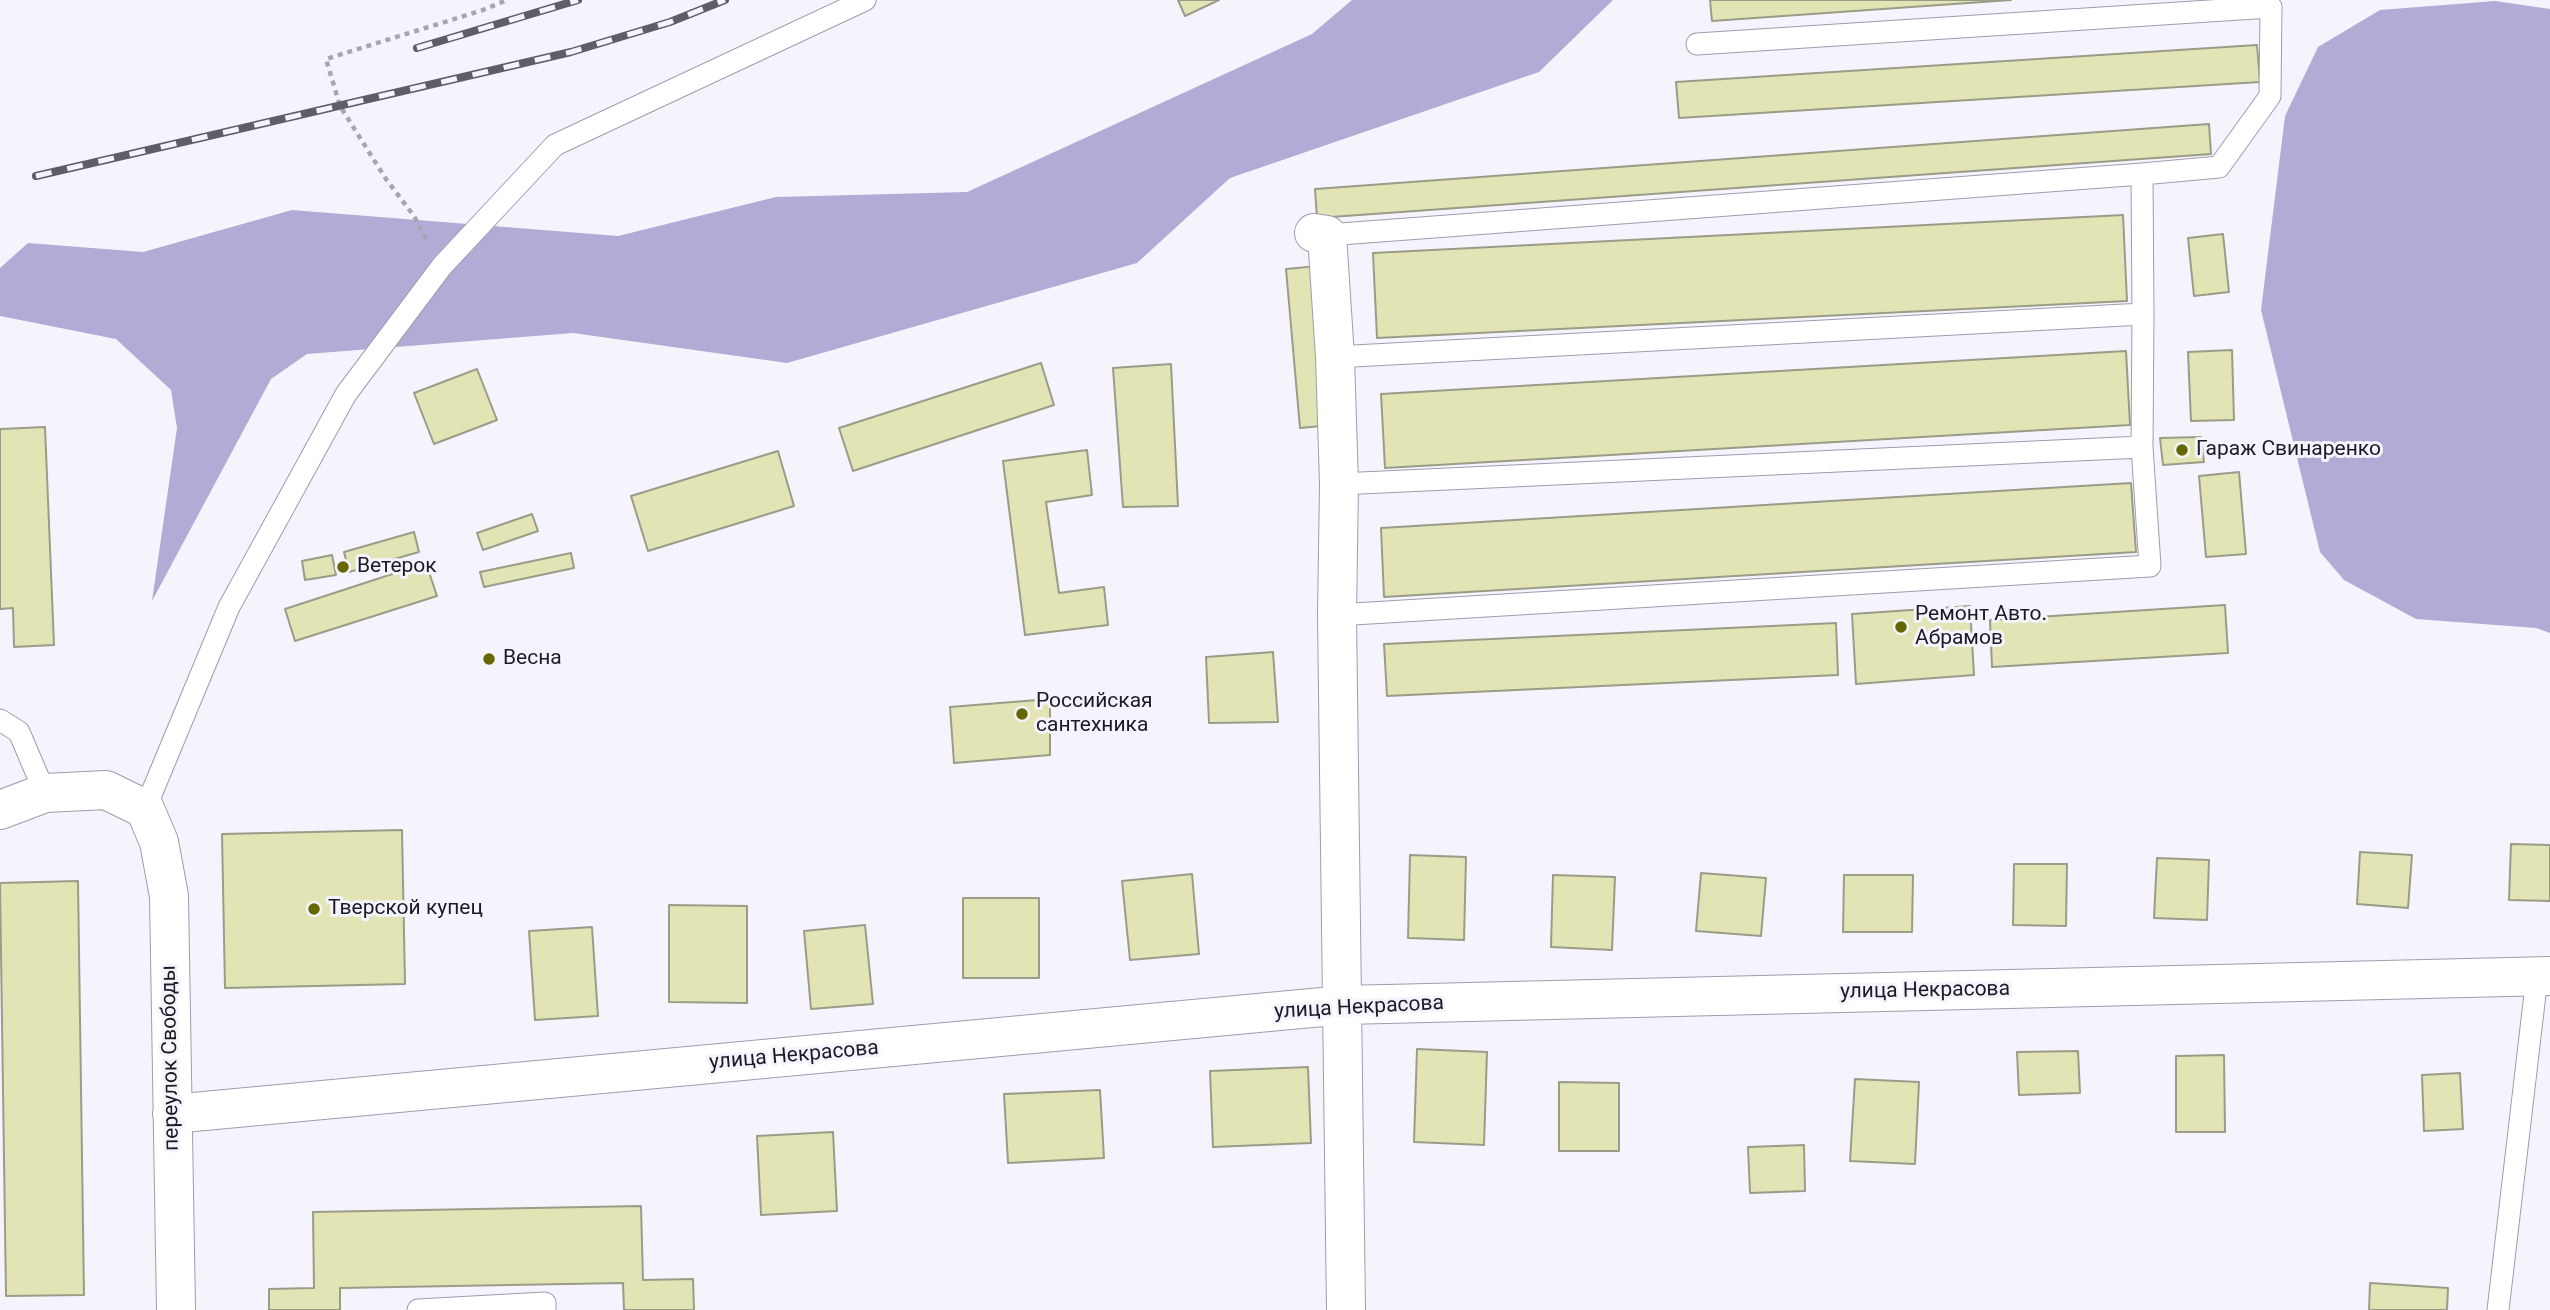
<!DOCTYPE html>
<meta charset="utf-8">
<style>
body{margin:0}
canvas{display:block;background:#f5f4fd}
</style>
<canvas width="2550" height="1310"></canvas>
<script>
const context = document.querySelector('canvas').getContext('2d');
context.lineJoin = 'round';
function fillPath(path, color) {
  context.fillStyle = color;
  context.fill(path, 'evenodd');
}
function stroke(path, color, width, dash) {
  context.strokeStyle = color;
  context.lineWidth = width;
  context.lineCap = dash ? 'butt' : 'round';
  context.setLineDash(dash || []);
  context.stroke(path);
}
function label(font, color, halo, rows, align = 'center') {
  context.font = font + ' Roboto,sans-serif';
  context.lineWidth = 6;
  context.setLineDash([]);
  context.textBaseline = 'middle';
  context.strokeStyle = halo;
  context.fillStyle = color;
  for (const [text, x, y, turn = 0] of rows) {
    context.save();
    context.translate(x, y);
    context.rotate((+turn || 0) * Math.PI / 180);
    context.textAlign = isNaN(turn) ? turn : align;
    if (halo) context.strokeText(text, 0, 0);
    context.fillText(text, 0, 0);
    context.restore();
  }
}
const forest = new Path2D(`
 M1352 0H1613L1539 72 1230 178 1137 263 787 363 573 333 307 354 271 379 152 601 177 428 171 390 116 339 0 316V268L28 243 143 252 292 210 618 236 776 197 967 192 1312 34Z
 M2495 1 2550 9V633L2536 628 2416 619 2344 580 2320 552 2261 310 2285 116 2318 47 2380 10Z`);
const building = new Path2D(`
 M1178 0H1219L1185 16Z
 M1710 0H2011L1712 21Z
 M2257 45 2260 82 1679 118 1676 82Z
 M2209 124 2211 154 1317 218 1315 189Z
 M2123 215 2127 301 1377 338 1373 253Z
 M2223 234 2229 292 2194 296 2188 238Z
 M1318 266 1332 425 1300 428 1286 269Z
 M2232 350 2234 420 2191 421 2188 352Z
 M2126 351 2130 425 1385 468 1381 394Z
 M1041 363 1054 405 853 471 839 428Z
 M1171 364 1178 506 1123 507 1113 368Z
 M477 369 497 420 434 444 414 393Z
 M45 427 54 645 14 647 13 608 0 609V429Z
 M2201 437 2204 462 2163 465 2160 438Z
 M1087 450 1092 495 1046 502 1059 593 1104 587 1108 625 1025 635 1003 461Z
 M778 451 794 506 648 551 631 496Z
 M2239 472 2246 554 2206 557 2199 476Z
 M2131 483 2136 552 1384 597 1381 528Z
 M532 514 538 531 483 550 477 533Z
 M414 532 419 552 349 572 344 552Z
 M571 553 574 568 484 587 480 572Z
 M332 555 336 575 305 580 302 561Z
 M426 563 437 596 295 641 285 609Z
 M2225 605 2228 653 1992 667 1990 620Z
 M1970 606 1974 675 1856 684 1852 614Z
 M1836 623 1838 675 1387 696 1384 644Z
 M1273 652 1278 722 1209 723 1206 657Z
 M1050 699V755L954 763 950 707Z
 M402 830 405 984 225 988 222 834Z
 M2511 844 2550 845V901L2509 900Z
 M2360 852 2412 855 2408 908 2357 904Z
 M1410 855 1466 857 1464 940 1408 938Z
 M2157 858 2209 860 2207 920 2154 918Z
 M2014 864H2067L2066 926 2013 925Z
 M1701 873 1766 878 1761 936 1696 931Z
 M1192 874 1199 954 1130 960 1122 881Z
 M1553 875 1615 877 1612 950 1551 947Z
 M1844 875H1913L1912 932H1843Z
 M78 881 84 1295 6 1296 0 883Z
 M963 898H1039V978H963Z
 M669 905 747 906V1003L669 1002Z
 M865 925 873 1004 811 1009 804 931Z
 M592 927 598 1016 535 1020 529 931Z
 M1417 1049 1487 1052 1484 1145 1414 1142Z
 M2078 1051 2080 1093 2019 1095 2017 1052Z
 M2224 1055 2225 1132H2176V1056Z
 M1308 1067 1311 1143 1213 1147 1210 1071Z
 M2460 1073 2463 1129 2424 1131 2422 1075Z
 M1855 1079 1919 1082 1915 1164 1850 1161Z
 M1559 1082 1619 1083V1151H1559Z
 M1100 1090 1104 1158 1008 1163 1004 1094Z
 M833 1132 837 1211 761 1215 757 1136Z
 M1804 1145 1805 1191 1750 1193 1748 1147Z
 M641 1206 643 1280 693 1279 694 1310H624L623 1283 340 1288V1310H269V1289L314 1288 313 1212Z
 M2370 1283 2448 1288 2447 1310H2369Z`);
const path = new Path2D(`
 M426 239 414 216 386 179 340 106 326 59 483 10 507 0`);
const service = new Path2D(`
 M1697 44 2271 7 2270 96 2219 167 2142 174
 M1327 235 2142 174 2143 314 1335 357
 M2142 447 2143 314
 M1337 615 2150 566 2142 447 1339 484
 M0 720 19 732 45 793
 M145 809 229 607 346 394 442 266 555 145 865 0
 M418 1310 545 1303V1310
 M2498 1310 2537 977`);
const minor = new Path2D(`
 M1314 233 1327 235 1335 357 1339 484 1337 615 1346 1310
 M0 810 45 793 106 790 145 809 159 842 169 896 176 1310
 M172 1114 1344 1005 2550 976`);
const rail = new Path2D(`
 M417 48 578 0
 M36 176 571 52 670 22 725 0`);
const markers = [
 [2182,450,7,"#676702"],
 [343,567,7,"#676702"],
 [1901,627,7,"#676702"],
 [489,659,7,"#676702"],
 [1022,714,7,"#676702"],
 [314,909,7,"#676702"]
];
const poiNames = [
 ["Гараж Свинаренко",2196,450],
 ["Ветерок",357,567],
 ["Ремонт Авто.",1915,615],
 ["Абрамов",1915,639],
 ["Весна",503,659],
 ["Российская",1036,702],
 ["сантехника",1036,726],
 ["Тверской купец",328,909]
];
const streetNames = [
 ["улица Некрасова",1925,991,-1],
 ["улица Некрасова",1359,1008,-3],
 ["улица Некрасова",794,1056,-5],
 ["переулок Свободы",171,1058,-91]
];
fillPath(forest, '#b2abd6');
fillPath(building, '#e2e4b6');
stroke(building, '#9b9c88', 2);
stroke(service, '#9f9caf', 23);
stroke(minor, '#9f9caf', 40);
stroke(path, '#a7a6ae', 4.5, [5, 5]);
stroke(service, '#fff', 21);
stroke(minor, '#fff', 38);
stroke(rail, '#5f5e66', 8);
stroke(rail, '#f5f4fd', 5, [16]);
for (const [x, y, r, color] of markers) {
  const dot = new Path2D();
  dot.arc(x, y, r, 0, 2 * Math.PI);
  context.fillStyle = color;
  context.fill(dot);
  stroke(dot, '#f5f4fd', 2.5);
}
label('21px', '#1c1a22', '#f5f4fd', poiNames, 'left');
label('21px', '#1c1a22', '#f5f4fd', streetNames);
</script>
